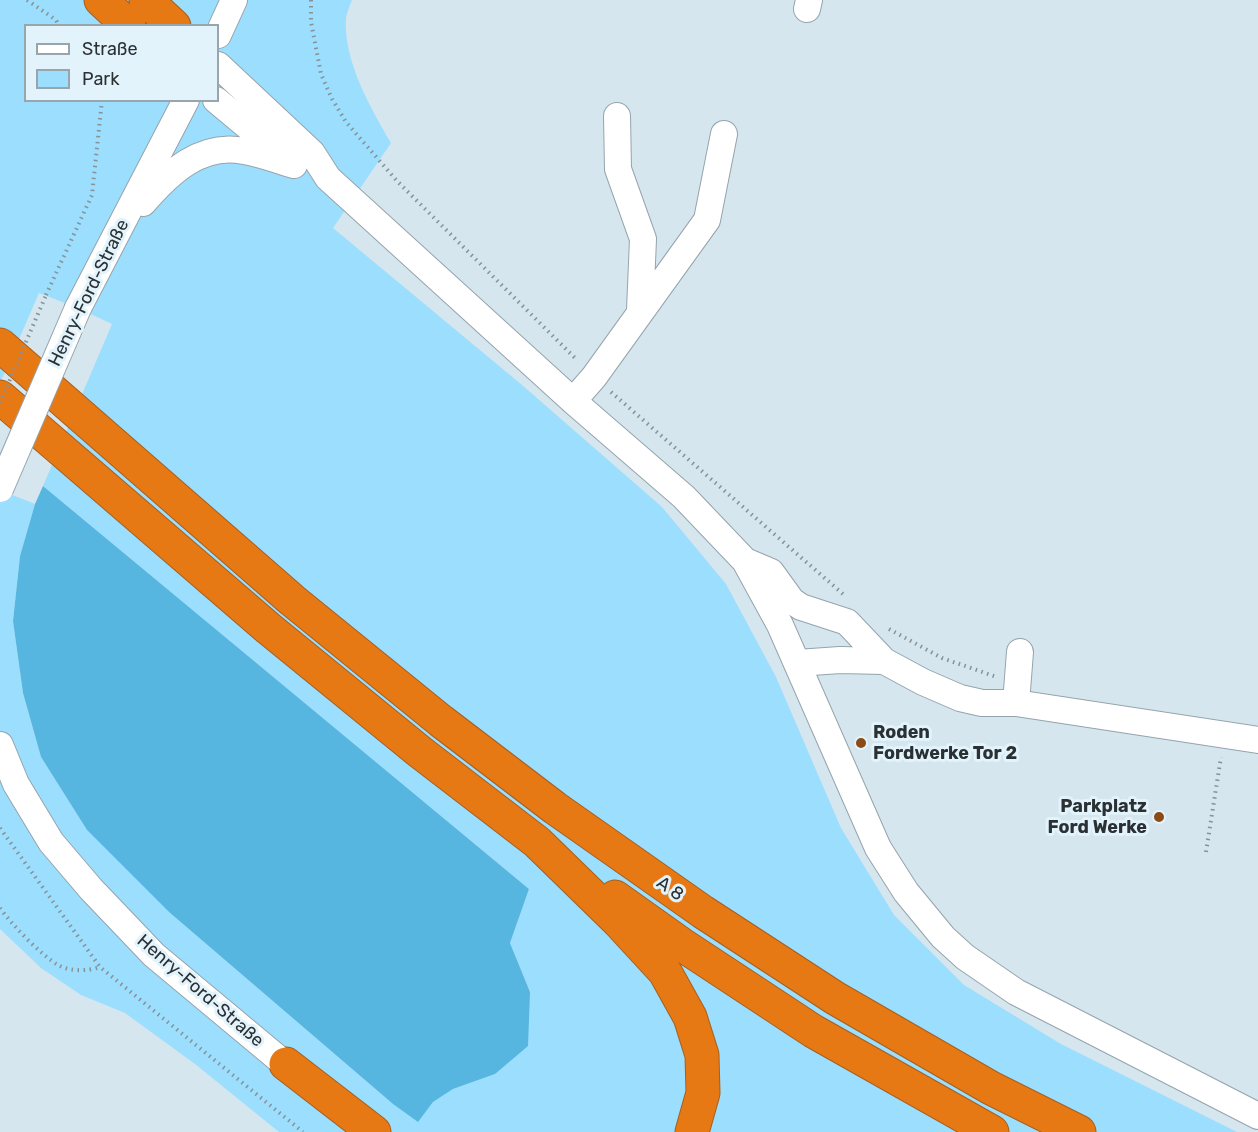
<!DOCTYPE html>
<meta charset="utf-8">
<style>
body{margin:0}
#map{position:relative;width:1258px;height:1132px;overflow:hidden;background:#d5e6ee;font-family:Rubik,sans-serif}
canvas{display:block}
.legend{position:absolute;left:24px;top:24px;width:195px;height:78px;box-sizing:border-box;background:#e2f3fb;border:2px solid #98a5ab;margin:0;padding:8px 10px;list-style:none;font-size:18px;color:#2a3033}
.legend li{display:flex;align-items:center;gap:12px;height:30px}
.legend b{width:30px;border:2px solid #98a5ab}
</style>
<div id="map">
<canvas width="1258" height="1132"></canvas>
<ul class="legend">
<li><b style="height:8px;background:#fff"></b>Straße</li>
<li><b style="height:16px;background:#9cdefe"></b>Park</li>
</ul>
</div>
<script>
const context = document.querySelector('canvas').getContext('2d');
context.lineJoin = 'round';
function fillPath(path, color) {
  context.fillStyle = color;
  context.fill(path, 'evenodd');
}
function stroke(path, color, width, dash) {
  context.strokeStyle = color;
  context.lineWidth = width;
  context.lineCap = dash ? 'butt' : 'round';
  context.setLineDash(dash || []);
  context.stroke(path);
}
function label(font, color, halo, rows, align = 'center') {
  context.font = font + ' Rubik,sans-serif';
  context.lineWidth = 6;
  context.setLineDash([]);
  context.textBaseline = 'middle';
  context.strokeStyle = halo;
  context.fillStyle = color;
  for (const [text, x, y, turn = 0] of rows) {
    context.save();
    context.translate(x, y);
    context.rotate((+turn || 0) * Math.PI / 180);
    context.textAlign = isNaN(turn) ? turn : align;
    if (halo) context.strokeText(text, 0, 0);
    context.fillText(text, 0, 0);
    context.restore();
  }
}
const green = new Path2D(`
 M0 0H352C350 5 347 12 346 18 343 60 370 107 391 143L333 228 522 385 662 507 726 584 776 677 841 828 894 915 964 985 1061 1044 1237 1132H279L195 1064 125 1013 81 995 41 968 0 929V490L35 504 20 556 13 621 23 693 41 757 87 830 169 912 393 1104 418 1121 433 1102 453 1089 495 1074 530 992 510 943 529 889 43 486 112 324 78 308 39 293 0 383ZM26 26H218V100H26Z`);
const forest = new Path2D(`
 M43 486 529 889 510 943 530 992 528 1046 495 1074 453 1089 433 1102 418 1122 393 1104 169 912 87 830 41 757 23 693 13 621 20 556 35 504Z`);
const path = new Path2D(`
 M27 0 56 20 59 26
 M311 0V22L321 74 332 99 346 122 397 181 577 360
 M46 295 92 195 102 100
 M611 392 843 594
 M889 629 942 658 994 676
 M0 828 100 967 303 1132
 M1206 852 1221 757
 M0 908C12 925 40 954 58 965 70 972 88 971 100 967`);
const minor = new Path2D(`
 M807 9 809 0
 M218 35 234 0
 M218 65 312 153 328 178 573 401 684 497 745 561 780 625 878 848 906 892 943 937 965 957 1016 992 1258 1116
 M216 100 288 160
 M617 116 618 169 643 239 640 310
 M143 203C169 173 201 142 244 151 261 154 277 160 294 165
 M78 308 186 100
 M573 401 594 377 707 220 724 134
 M745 561 771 572 792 601 801 607 847 622 884 661 923 682 960 698 982 703H1016L1258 740
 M797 663 840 660 884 661
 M1016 703 1020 652
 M0 745 16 784 51 842 91 889 154 955 298 1075`);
const highway = new Path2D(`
 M101 0 129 26
 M146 0 174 26
 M0 345 292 600 441 721 555 808 703 912 835 998 991 1088 1079 1132
 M0 397 268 628 420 752 537 842 619 922 665 972 690 1017 702 1055 703 1093 692 1132
 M615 897 681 944 813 1031 992 1132
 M286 1064 374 1132`);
const pathBridge = new Path2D(`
 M0 403 46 295`);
const minorBridge = new Path2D(`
 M0 489 78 308`);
const markers = [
 [861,743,6,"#8c4a17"],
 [1159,817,6,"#8c4a17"]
];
const streetNames = [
 ["Henry-Ford-Straße",89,293,-64],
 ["A 8",670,889,35],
 ["Henry-Ford-Straße",200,991,41]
];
const poiNames = [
 ["Roden",873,733],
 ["Fordwerke Tor 2",873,754],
 ["Parkplatz",1147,807,"right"],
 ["Ford Werke",1147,828,"right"]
];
fillPath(green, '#9cdefe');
fillPath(forest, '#56b6e0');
stroke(minor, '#95a4ac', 28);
stroke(highway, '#a55f20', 35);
stroke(path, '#869298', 4, [1.5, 4.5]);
stroke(minor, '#fff', 26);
stroke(highway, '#e77915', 33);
stroke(minorBridge, '#95a4ac', 28, []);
stroke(pathBridge, '#869298', 4, [1.5, 4.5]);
stroke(minorBridge, '#fff', 26);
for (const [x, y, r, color] of markers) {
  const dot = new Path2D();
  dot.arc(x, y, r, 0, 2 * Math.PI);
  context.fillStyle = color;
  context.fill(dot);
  stroke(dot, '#e2f3fb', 2);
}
label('18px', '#2a3033', '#e2f3fb', streetNames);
label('bold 18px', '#2a3033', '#e2f3fb', poiNames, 'left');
</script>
